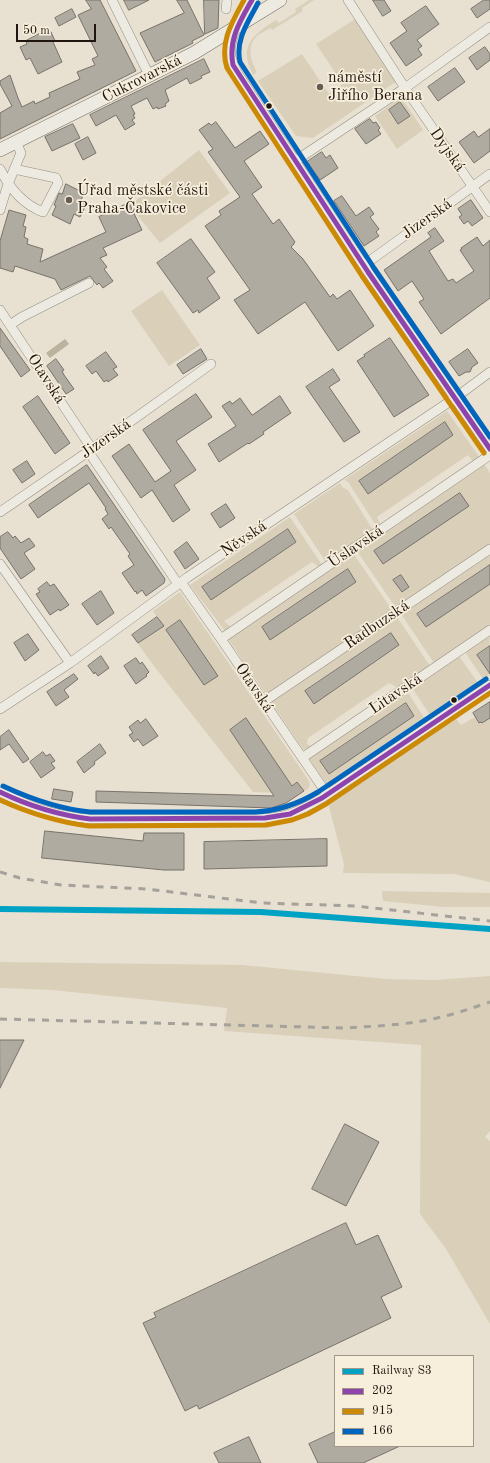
<!DOCTYPE html>
<meta charset="utf-8">
<style>
body{margin:0}
#map{position:relative;width:490px;height:1463px;overflow:hidden;background:#e8e1d1;font-family:"Old Standard TT",serif}
canvas{display:block}
.legend{position:absolute;left:334px;top:1355px;width:140px;height:92px;box-sizing:border-box;background:#f7eedb;border:1px solid #a19789;margin:0;padding:5px 7px;list-style:none;font-size:12px;color:#20150f}
.legend li{display:flex;align-items:center;gap:8px;height:20px}
.legend b{width:20px;border:1px solid #a19789}
.scale{position:absolute;left:16px;top:24px;width:80px;height:18px;box-sizing:border-box;border:2px solid #20150f;border-top:0;padding-left:5px;font-size:12px;line-height:14px;white-space:nowrap;color:#20150f;-webkit-text-stroke:3px #f7eedb;paint-order:stroke}
</style>
<div id="map">
<canvas width="490" height="1463"></canvas>
<ul class="legend">
<li><b style="height:5px;background:#02a2c4"></b>Railway S3</li>
<li><b style="height:5px;background:#8e44ad"></b>202</li>
<li><b style="height:5px;background:#cc8903"></b>915</li>
<li><b style="height:5px;background:#0065bd"></b>166</li>
</ul>
<div class="scale">50 m</div>
</div>
<script>
const context = document.querySelector('canvas').getContext('2d');
context.lineJoin = 'round';
function fillPath(path, color) {
  context.fillStyle = color;
  context.fill(path, 'evenodd');
}
function stroke(path, color, width, dash) {
  context.strokeStyle = color;
  context.lineWidth = width;
  context.lineCap = dash ? 'butt' : 'round';
  context.setLineDash(dash || []);
  context.stroke(path);
}
function label(font, color, halo, rows, align = 'center') {
  context.font = font + ' "Old Standard TT",serif';
  context.lineWidth = 3.5;
  context.setLineDash([]);
  context.textBaseline = 'middle';
  context.strokeStyle = halo;
  context.fillStyle = color;
  for (const [text, x, y, turn = 0] of rows) {
    context.save();
    context.translate(x, y);
    context.rotate((+turn || 0) * Math.PI / 180);
    context.textAlign = isNaN(turn) ? turn : align;
    if (halo) context.strokeText(text, 0, 0);
    context.fillText(text, 0, 0);
    context.restore();
  }
}
const green = new Path2D(`
 M309 0H314L302 8 303 11 272 30 271 28C266 30 261 33 257 36 246 46 251 62 257 72L253 75C238 45 253 35 276 20L279 23 296 12 295 9Z
 M355 19 359 21 397 81 313 138 296 136 258 81 302 54 329 94 343 84 316 44Z
 M401 97 423 130 397 149 375 116ZM400 102 410 116 398 124 389 110Z
 M199 150 230 193 160 243 132 209 130 205Z
 M162 290 200 345 169 366 131 311Z
 M447 411 480 458 473 462 468 455 377 517 381 525 377 527 348 482 344 480ZM444 422 453 435 368 494 359 481Z
 M484 464 490 473V544L396 608 357 551ZM402 577 409 587 402 592 394 580Z
 M340 483 342 487 348 490 373 530 326 562 294 514Z
 M290 517 322 565 319 567 312 562 229 618 224 621 231 627 225 631 190 585ZM287 529 296 542 211 600 202 587Z
 M353 553 392 610 273 691 265 693 228 639ZM348 570 356 582 270 640 262 627Z
 M490 554V565L486 568 417 614 426 627 490 584V626L434 663 401 614Z
 M180 592 309 781C311 786 308 790 304 791L297 782 282 793 253 792 157 670 127 629 138 643 163 627 153 611ZM180 620 217 676 204 685 166 630ZM246 719 286 777 269 788 230 730Z
 M397 617 430 666 398 688 389 683 308 738 307 744 311 746 307 749H303L271 702ZM390 633 399 646 314 704 305 691Z
 M490 635 489 646 477 655 486 667 490 665V674L483 679 465 652Z
 M459 656 478 683 430 715 412 688Z
 M407 691 425 719 327 785 309 758ZM405 703 414 716 329 774 320 761Z
 M475 717 479 723 481 722 482 723 490 718V882L454 874 343 873 344 864 328 803 456 719 461 725Z
 M382 891 490 893V907H444L383 901Z
 M0 962 243 965 386 979 435 980 490 976V1131L485 1137 490 1141V1324L446 1249 420 1214 421 1045 224 1031 227 1008 52 990 0 988Z`);
const water = new Path2D(`
 M65 339 69 344 50 358 46 353Z`);
const building = new Path2D(`
 M86 0H100L136 71 0 139V113L12 106 0 84V81L10 75 18 98 22 107 34 101 35 104 50 97 49 93 80 79 77 72 95 65 92 59 98 56 78 15 91 9Z
 M124 0H149L129 10Z
 M177 0H187L204 35 192 41 193 43 155 62 140 33 184 13Z
 M204 0H219L218 28 205 34Z
 M373 0H384L391 11 383 16Z
 M484 0H490V9L477 18 471 9Z
 M426 6 439 24 417 40 422 46 418 49 422 55 406 66 390 43 407 31 401 23Z
 M72 9 76 17 59 26 55 18Z
 M43 32 45 35 51 32 55 41 53 42 62 62 38 74 30 58 26 60 20 47 27 44 26 41Z
 M485 47 490 54V60L477 70 469 58Z
 M204 59 210 72 201 76 202 78 190 84 187 78 165 90 169 101 165 104 166 106 158 109 157 107 153 109 147 98 131 106 135 114 133 115 135 118 132 120 135 124 125 130 116 115 96 126 90 115Z
 M455 68 465 82 438 101 428 87Z
 M400 102 410 116 398 124 389 110Z
 M370 119 373 123 376 122 380 128 378 130 381 134 366 144 355 129Z
 M216 122 235 148 260 131 269 144 244 161 262 187 252 194 273 224 279 219 295 242 294 243V244L291 247 303 259 330 297 333 294 337 299 350 290 374 326 338 351 305 302 258 334 234 300 250 290 205 226 221 215 219 211 240 197 208 152 213 149 199 130 209 123 211 125Z
 M73 124 80 138 52 151 45 137Z
 M490 129V151L474 163 459 142 474 131 478 137Z
 M88 137 96 153 83 160 75 144Z
 M322 152 326 158 330 155 338 168 320 180 307 162Z
 M66 184 84 193 80 203 86 205 80 217 74 214 70 224 52 215 56 206 54 205 59 193 62 194Z
 M342 196 356 216 369 207 374 214 370 217 379 229 376 232 379 236 364 246 334 201Z
 M471 200 483 218 472 226 468 221 464 224 459 217 462 215 458 209Z
 M129 203 142 230 103 248 107 255 100 258 107 267 104 269 113 281 103 288 99 283 97 285 90 276 61 290 55 279 15 266 13 272 0 268V241L9 210 26 215 23 226 26 227 24 237 28 239 27 244 43 249 40 262 106 232 99 217Z
 M435 228 444 241 429 251 448 281 453 279 456 283 474 271 460 250 462 249 461 248 477 237 483 246 490 240V298L441 334 419 302 424 299 412 281 398 291 384 270 431 237 428 233Z
 M191 239 215 272 207 278 220 298 199 313 198 310 193 313 157 263Z
 M0 328 30 370 21 377 0 346Z
 M390 338 429 395 394 417 357 361 365 356 364 355Z
 M201 349 207 359 183 374 177 365Z
 M468 349 478 363 472 367 470 372H466L459 376 449 362Z
 M106 352 117 367 113 369 118 375 108 382 107 380 104 382 96 371 92 374 86 366Z
 M56 359 64 370 62 371 64 375 74 389 66 394 47 366Z
 M333 369 340 380 329 387 360 432 344 442 306 387Z
 M196 394 212 417 176 441 196 470 174 485 190 510 173 522 152 490 141 498 112 456 129 444 155 482 171 471 143 430Z
 M38 396 70 443 55 454 23 407Z
 M280 396 291 413 263 432 264 434 249 444 248 443 219 462 208 444 236 426 222 406 230 401 232 404 240 398 252 415Z
 M445 422 453 435 368 494 359 481Z
 M27 461 35 474 22 483 13 470Z
 M87 465 165 579 164 583 146 596 142 590 137 594 136 591 135 592 122 573 134 565 128 556 130 554 111 527 109 529 102 519 108 514 105 509 106 508 89 483 38 518 29 505Z
 M460 493 469 506 383 564 374 551Z
 M226 504 235 518 220 528 211 514Z
 M288 529 296 542 211 600 202 587Z
 M8 532 13 538 15 536 21 543 29 538 35 546 24 553 35 569 21 579 0 548V537Z
 M187 542 199 559 185 569 174 552Z
 M490 565V584L426 627 417 614Z
 M348 569 356 582 270 640 262 627Z
 M401 575 409 587 402 592 393 580Z
 M47 582 50 586 54 584 69 605 60 611 59 609 50 615 36 594 40 592 38 589Z
 M101 591 114 613 97 625 82 604Z
 M157 617 164 626 138 643 132 635Z
 M180 620 218 676 204 685 166 630Z
 M391 633 399 645 314 704 305 691Z
 M28 634 39 650 25 661 14 643Z
 M490 646V674L477 655Z
 M101 656 109 668 98 676 95 672 94 674 88 666Z
 M136 658 140 664 142 662 149 672 146 675 147 676 136 684 124 666Z
 M74 674 78 679 64 690 69 697 56 706 47 692Z
 M490 702V718L482 723 481 722 479 723 473 713Z
 M406 703 414 716 329 774 320 761Z
 M246 718 292 786 297 782 304 791 286 803 271 808 96 802V791L274 796 230 730Z
 M146 719 158 736 143 746 138 739 134 742 129 735 133 733 129 727 138 720 140 723Z
 M9 730 29 759 23 763 9 744 0 750V737Z
 M100 744 106 753 94 762 95 764 84 773 77 762Z
 M43 752 46 756 50 754 55 761 51 763 55 768 41 778 30 762Z
 M54 789 73 792 71 802 52 799Z
 M45 831 143 841 144 833H184V870H164L42 858Z
 M327 839V866L204 869V842Z
 M0 1040H24L0 1088Z
 M345 1124 379 1142 346 1206 312 1189Z
 M346 1223 356 1245 378 1235 402 1287 381 1297 391 1318 199 1409 197 1405 185 1411 143 1323 156 1317 154 1313Z
 M335 1432V1446H400L363 1463H318L309 1444Z
 M249 1437 261 1463H219L214 1453Z`);
const street = new Path2D(`
 M112 0 149 75
 M348 0 405 88 490 212
 M226 9 227 0
 M237 26C229 45 227 55 238 74L368 272 490 449
 M295 161 405 88 490 27
 M0 169C9 187 22 204 43 212L58 183 57 180 56 178 14 169
 M0 210 8 184 21 153 16 142
 M364 265 490 174
 M0 310 92 449
 M10 325 22 317 89 283
 M88 451 178 584
 M0 512 92 449 211 364
 M0 564 70 663
 M181 582 221 639 327 794
 M221 639 490 455
 M263 702 490 549
 M0 709 70 663 188 577 455 398 490 372
 M302 758 490 630
 M0 792C31 807 55 816 90 819H255C284 818 297 813 322 798L490 685`);
const secondary = new Path2D(`
 M238 25 252 0
 M0 150 194 53 280 0`);
const rail = new Path2D(`
 M0 872 20 878 61 885 147 889 262 903 356 906 490 921
 M0 1019 345 1028C376 1026 407 1025 437 1018 455 1014 472 1008 490 1002`);
const bus1 = new Path2D(`
 M252 0C240 21 228 40 233 65L368 272 490 449
 M0 792C29 806 58 815 90 819L265 818 290 814 322 798 490 685`);
const bus2 = new Path2D(`
 M244 0C232 22 219 43 227 68L362 276 484 453
 M0 800C29 813 57 822 89 826L266 825 292 820 308 814 326 804 490 693`);
const bus3 = new Path2D(`
 M258 3C248 22 235 40 240 62L374 268 490 437
 M3 786C31 799 59 809 90 812H255C279 811 298 804 318 792L486 679`);
const rail1 = new Path2D(`
 M0 909 261 912 490 929`);
const markers = [
 [320,87,4,"#665c53"],
 [269,106,3.5,"#20150f"],
 [69,200,4,"#665c53"],
 [454,700,3.5,"#20150f"]
];
const poiNames = [
 ["náměstí",328,78],
 ["Jiřího Berana",328,96],
 ["Úřad městské části",77,191],
 ["Praha-Čakovice",77,209]
];
const streetNames = [
 ["Cukrovarská",142,79,-27],
 ["Dyjská",447,150,55],
 ["Jizerská",427,219,-36],
 ["Otavská",46,379,57],
 ["Jizerská",106,439,-35],
 ["Něvská",244,539,-34],
 ["Úslavská",356,547,-34],
 ["Radbuzská",377,625,-34],
 ["Otavská",254,688,56],
 ["Litavská",396,694,-34]
];
fillPath(green, '#dad0ba');
fillPath(water, '#bdb29e');
fillPath(building, '#b0aba1');
stroke(building, '#77726a', 1);
stroke(street, '#938d83', 10);
stroke(secondary, '#77726a', 14);
stroke(street, '#edeae1', 9);
stroke(secondary, '#edeae1', 13);
stroke(rail, '#a5a19b', 3, [7, 7]);
stroke(bus1, '#8e44ad', 5);
stroke(bus2, '#cc8903', 5);
stroke(bus3, '#0065bd', 5);
stroke(rail1, '#02a2c4', 6);
for (const [x, y, r, color] of markers) {
  const dot = new Path2D();
  dot.arc(x, y, r, 0, 2 * Math.PI);
  context.fillStyle = color;
  context.fill(dot);
  stroke(dot, '#f7eedb', 1.5);
}
label('16px', '#20150f', '#f7eedb', poiNames, 'left');
label('16px', '#20150f', '#f7eedb', streetNames);
</script>
